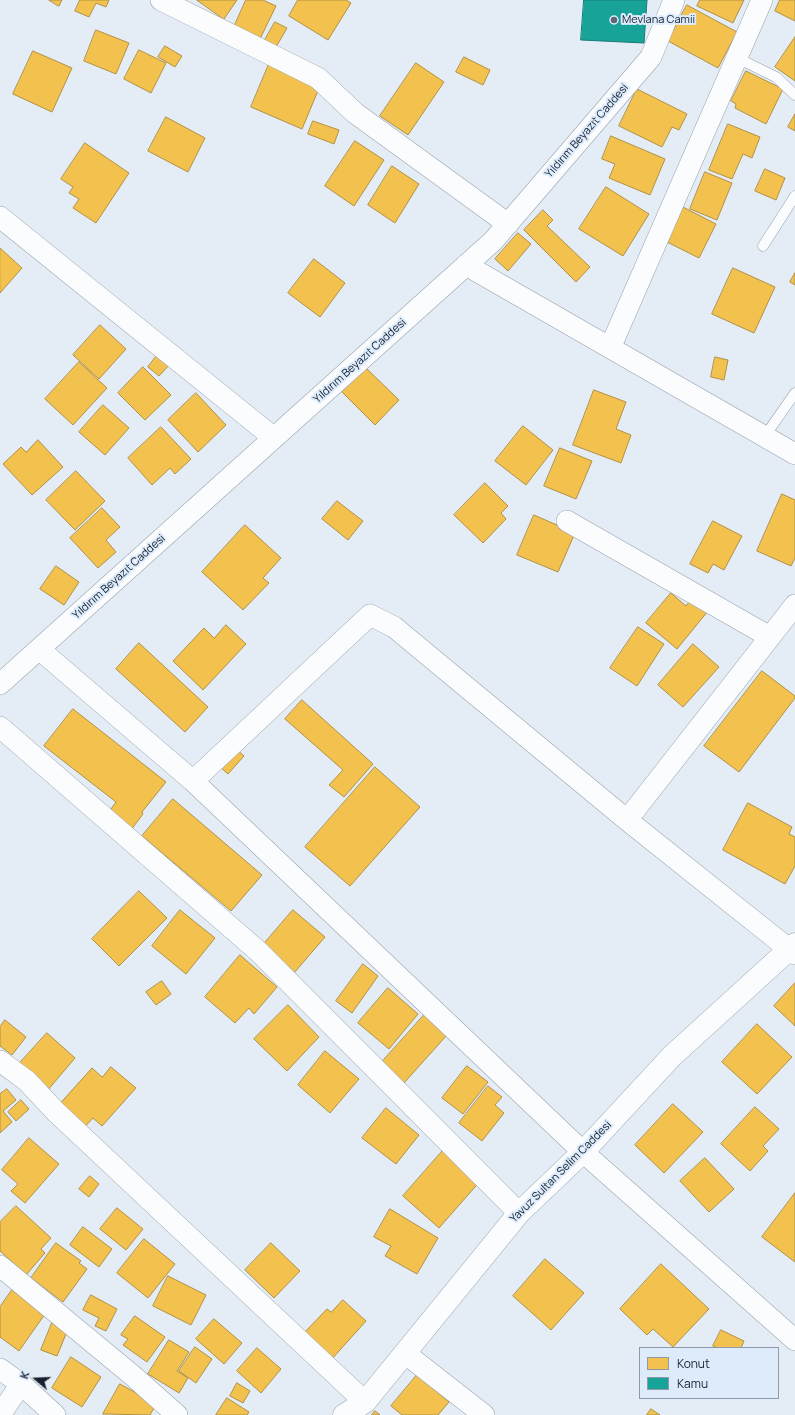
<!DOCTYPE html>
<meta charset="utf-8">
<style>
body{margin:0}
#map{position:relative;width:795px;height:1415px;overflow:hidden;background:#e4ecf5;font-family:Manrope,sans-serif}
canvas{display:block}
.legend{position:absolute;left:639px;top:1347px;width:140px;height:52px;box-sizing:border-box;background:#deebfb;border:1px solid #8e9aa9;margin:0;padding:5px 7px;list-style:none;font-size:12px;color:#15212f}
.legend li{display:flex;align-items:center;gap:8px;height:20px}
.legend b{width:20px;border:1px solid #8e9aa9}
.north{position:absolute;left:16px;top:1359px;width:40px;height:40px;-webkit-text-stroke:3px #deebfb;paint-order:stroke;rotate:289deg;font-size:11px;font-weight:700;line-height:16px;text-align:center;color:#15212f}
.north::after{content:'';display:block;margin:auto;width:14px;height:18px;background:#15212f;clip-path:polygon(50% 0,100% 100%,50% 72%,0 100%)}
</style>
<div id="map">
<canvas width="795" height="1415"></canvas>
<ul class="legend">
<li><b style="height:11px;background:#f2c14e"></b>Konut</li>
<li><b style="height:11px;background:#17a398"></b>Kamu</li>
</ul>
<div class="north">K</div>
</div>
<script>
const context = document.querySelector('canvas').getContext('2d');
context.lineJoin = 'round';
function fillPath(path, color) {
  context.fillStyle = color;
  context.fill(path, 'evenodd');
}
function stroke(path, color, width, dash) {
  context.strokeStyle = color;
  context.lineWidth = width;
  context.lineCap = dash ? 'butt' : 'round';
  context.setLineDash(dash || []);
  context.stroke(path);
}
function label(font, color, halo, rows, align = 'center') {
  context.font = font + ' Manrope,sans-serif';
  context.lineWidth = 4;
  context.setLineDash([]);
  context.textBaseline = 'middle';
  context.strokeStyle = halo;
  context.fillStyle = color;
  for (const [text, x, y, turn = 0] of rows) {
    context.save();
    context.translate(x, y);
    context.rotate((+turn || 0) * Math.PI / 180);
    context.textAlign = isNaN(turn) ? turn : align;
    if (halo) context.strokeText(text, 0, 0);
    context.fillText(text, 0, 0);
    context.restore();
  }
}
const homes = new Path2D(`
 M49 0H62L59 6Z
 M80 0H109L106 7 96 3 89 17 75 11Z
 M197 0H237L224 19Z
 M246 0H263L276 6 260 39 234 27Z
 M298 0H346L351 3 328 40 289 16Z
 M700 0H744L733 23 697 6Z
 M780 0H795V21L775 11Z
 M687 5 737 32 718 68 668 41Z
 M275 22 287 28 272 54 261 47Z
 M96 30 129 43 116 74 84 61Z
 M795 37V81L775 67Z
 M165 46 182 56 175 67 158 57Z
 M139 50 166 63 151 93 124 79Z
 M33 51 72 68 52 112 13 94Z
 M464 57 490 70 483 85 456 72Z
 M416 63 444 82 408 135 380 116Z
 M269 64 320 86 302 129 251 107Z
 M746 71 783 89 766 124 735 108 736 104 731 101Z
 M637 89 687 114 679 130 672 127 662 147 619 126Z
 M795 114V131L788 127Z
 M166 117 205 138 188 172 148 151Z
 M313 121 339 130 334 144 308 134Z
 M728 124 760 137 752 158 743 154 732 179 709 170Z
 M611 136 665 159 650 195 609 178 615 164 602 159Z
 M355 141 384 160 354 206 325 186Z
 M85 143 129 173 96 223 73 208 79 199 69 193 73 187 61 179Z
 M392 166 419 184 395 223 368 205Z
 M765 169 785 178 776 200 755 191Z
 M705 172 732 183 717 220 690 209Z
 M606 187 649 214 623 256 579 229Z
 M681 206 716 224 699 258 663 240Z
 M543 210 553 220 547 226 590 267 576 282 524 230Z
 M518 233 531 244 508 271 495 259Z
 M0 248 22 268 0 293Z
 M314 259 345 283 320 317 288 293Z
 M733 268 775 287 754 333 712 314Z
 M795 273V285L790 282Z
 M100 325 126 349 99 379 73 355Z
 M158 354 170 364 159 376 148 367Z
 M715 357 728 360 724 380 711 377Z
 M79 362 107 388 73 425 45 399Z
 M143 367 171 395 145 420 118 393Z
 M366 368 399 400 375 425 342 392Z
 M594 390 626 402 616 429 631 435 621 463 573 445Z
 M196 393 226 425 198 452 168 420Z
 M103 405 129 428 105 455 79 432Z
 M523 426 553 450 526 485 495 461Z
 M161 427 191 459 175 474 170 468 152 485 128 458Z
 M38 440 63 467 32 495 3 464 21 447 26 452Z
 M560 448 592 461 576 499 544 486Z
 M76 471 105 501 75 530 46 500Z
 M485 483 508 506 501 513 506 519 483 543 454 515Z
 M782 494 795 500V558L791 566 757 551Z
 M337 501 363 521 348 540 322 519Z
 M102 508 120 527 106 540 116 552 98 568 70 538Z
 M534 515 575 533 558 572 517 555Z
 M713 521 742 536 724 570 713 564 708 573 690 564Z
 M245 525 281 558 263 578 269 583 243 610 202 572Z
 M56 566 79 582 64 605 40 589Z
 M671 593 686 606 692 598 708 611 677 649 646 623Z
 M226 625 246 644 203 690 173 661 204 628 214 638Z
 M638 627 664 644 637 686 610 668Z
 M139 643 208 707 185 732 116 669Z
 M693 644 719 667 683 707 658 685Z
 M762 671 795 696V698L739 772 704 746Z
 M302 700 373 764 344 797 329 785 343 770 285 719Z
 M73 709 166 782 142 812 143 814 128 834 105 817 116 802 44 746Z
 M235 748 244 756 228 774 219 766Z
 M375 767 420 807 350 886 305 847Z
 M173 799 262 875 231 911 142 836Z
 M748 803 792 827 789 834 795 837V866L785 884 723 850Z
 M139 891 167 918 119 966 92 939Z
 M180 910 215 938 186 974 152 946Z
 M293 910 325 937 294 973 263 945Z
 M240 955 277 987 254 1014 249 1008 235 1023 205 997Z
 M363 964 378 976 352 1013 336 1001Z
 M162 981 171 994 156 1005 146 992Z
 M795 983V1026L774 1006Z
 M388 988 418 1014 389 1049 358 1023Z
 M288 1005 319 1037 287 1071 254 1039Z
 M425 1014 447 1035 404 1083 381 1063Z
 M5 1020 26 1037 12 1055 0 1046V1027Z
 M757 1024 792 1057 757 1094 722 1062Z
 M47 1033 75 1058 47 1091 18 1065Z
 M325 1051 359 1079 330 1113 298 1085Z
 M467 1066 488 1082 463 1114 442 1098Z
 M111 1067 136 1088 102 1126 93 1118 81 1131 56 1108 92 1068 102 1077Z
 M488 1086 502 1097 495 1105 504 1113 482 1141 459 1123Z
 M7 1089 16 1100 3 1111 12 1122 0 1133V1094Z
 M21 1100 29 1109 16 1121 8 1112Z
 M673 1104 703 1132 664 1173 635 1145Z
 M755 1107 779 1129 763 1146 768 1151 750 1171 721 1144Z
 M386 1108 419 1135 396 1164 362 1138Z
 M29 1138 59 1164 25 1203 11 1191 18 1184 2 1170Z
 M446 1147 482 1179 439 1228 403 1196Z
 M705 1158 734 1189 709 1212 680 1181Z
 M90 1176 99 1184 89 1197 79 1189Z
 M795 1193V1262L762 1237Z
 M16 1206 51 1238 41 1249 45 1253 26 1275 0 1251V1222Z
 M117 1208 143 1229 126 1250 100 1229Z
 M390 1209 438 1238 417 1274 385 1256 391 1246 374 1237Z
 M83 1227 112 1249 99 1267 70 1245Z
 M144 1239 175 1264 148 1298 117 1273Z
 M56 1243 81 1261 79 1263 87 1269 63 1302 31 1278Z
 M271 1243 300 1271 274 1298 245 1270Z
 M545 1259 584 1293 551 1330 513 1296Z
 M661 1264 709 1309 673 1347 653 1329 647 1335 620 1309Z
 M168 1276 206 1295 191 1325 153 1306Z
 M12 1290 45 1314 19 1351 0 1337V1307Z
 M91 1295 117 1309 106 1331 95 1326 99 1318 83 1310Z
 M343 1300 366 1321 331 1360 303 1334 327 1309 331 1312Z
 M135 1316 165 1337 147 1362 123 1345 128 1339 121 1335Z
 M214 1319 242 1343 224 1364 196 1339Z
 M52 1323 68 1329 57 1356 41 1350Z
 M721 1330 744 1341 741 1348H718L713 1346Z
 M169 1340 189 1352 177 1371 188 1378 179 1393 148 1374Z
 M195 1347 212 1359 196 1383 179 1371Z
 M257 1348 281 1369 261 1393 237 1371Z
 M71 1357 101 1377 82 1407 52 1388Z
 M417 1375 449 1402 438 1415H402L391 1406Z
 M237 1383 250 1391 243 1403 230 1396Z
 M120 1384 156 1404 150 1415 103 1414Z
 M227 1398 249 1412 247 1415H216Z
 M651 1409 660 1415H647Z
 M375 1411 380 1415H372Z`);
const public = new Path2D(`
 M584 0H647L644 43 581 40Z`);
const service = new Path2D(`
 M737 58 776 77 795 95
 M763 246 795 196
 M765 436 795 393`);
const minor = new Path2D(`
 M161 0 318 78 355 113 508 224
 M0 217 274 438
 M466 265 795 454
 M610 348 762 0
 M567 521 770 637
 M39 649 193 781 583 1152 795 1340
 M0 684 493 241 651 57 674 0
 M0 727 258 951 519 1213
 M193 781 370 615 394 627 627 820 795 954
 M627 820 795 605
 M0 1061 27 1081 56 1112 365 1402
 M0 1266 132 1375 177 1415
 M406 1354 484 1415
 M0 1369 21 1384 55 1415
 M0 1415 21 1384`);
const tertiary = new Path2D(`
 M344 1415 365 1402 519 1213 583 1152 672 1056 795 944`);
const markers = [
 [614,20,4,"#5d6874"]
];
const poiNames = [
 ["Mevlana Camii",622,20]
];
const streetNames = [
 ["Yıldırım Beyazıt Caddesi",587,131,-49],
 ["Yıldırım Beyazıt Caddesi",360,361,-42],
 ["Yıldırım Beyazıt Caddesi",119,577,-42],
 ["Yavuz Sultan Selim Caddesi",561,1172,-45]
];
fillPath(homes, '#f2c14e');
stroke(homes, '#b09145', 1);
fillPath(public, '#17a398');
stroke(public, '#167c78', 1);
stroke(service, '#99a2ad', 11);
stroke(minor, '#99a2ad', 22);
stroke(tertiary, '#99a2ad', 23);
stroke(service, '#fbfcfe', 10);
stroke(minor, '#fbfcfe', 21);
stroke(tertiary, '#fbfcfe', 22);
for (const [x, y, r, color] of markers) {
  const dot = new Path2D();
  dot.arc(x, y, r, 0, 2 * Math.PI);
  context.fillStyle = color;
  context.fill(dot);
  stroke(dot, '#deebfb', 1.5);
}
label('11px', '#15212f', '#deebfb', poiNames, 'left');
label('11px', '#15212f', '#deebfb', streetNames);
</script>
